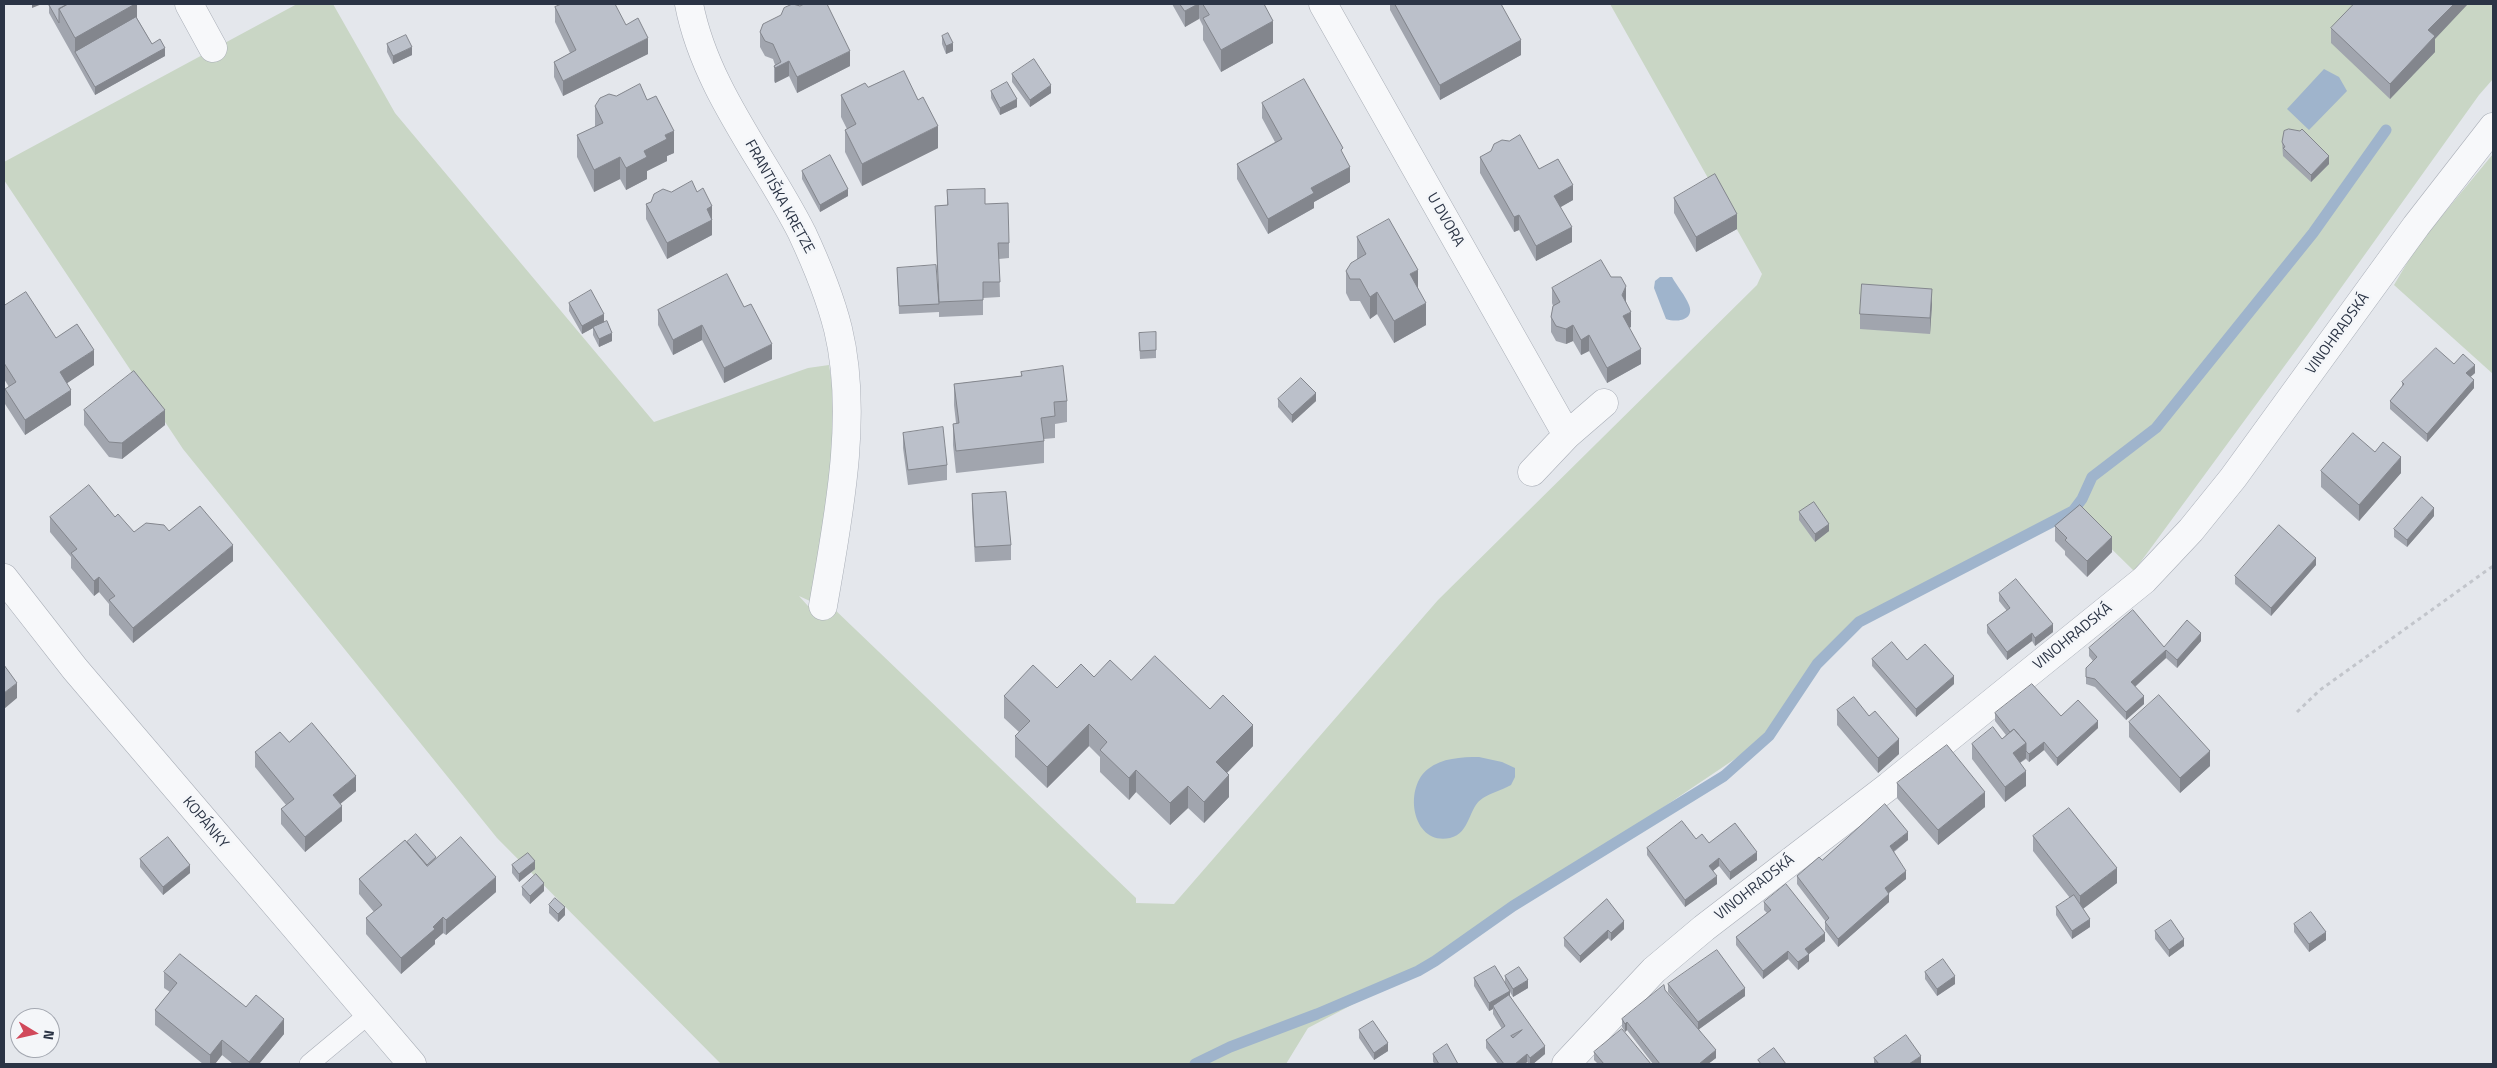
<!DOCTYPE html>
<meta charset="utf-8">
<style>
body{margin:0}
#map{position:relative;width:2497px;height:1068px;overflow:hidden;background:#e4e7ec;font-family:"Titillium Web",sans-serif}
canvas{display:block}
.frame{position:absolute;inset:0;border:5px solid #2b3445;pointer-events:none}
.north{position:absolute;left:10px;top:1008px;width:50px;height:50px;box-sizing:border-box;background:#f4f6f9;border:1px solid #a4a8b1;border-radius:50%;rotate:99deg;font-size:14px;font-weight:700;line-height:20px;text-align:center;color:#2b3445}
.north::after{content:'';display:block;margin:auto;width:18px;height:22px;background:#d1495b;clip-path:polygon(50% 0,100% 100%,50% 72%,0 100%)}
</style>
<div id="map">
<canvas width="2497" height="1068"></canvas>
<div class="frame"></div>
<div class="north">N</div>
</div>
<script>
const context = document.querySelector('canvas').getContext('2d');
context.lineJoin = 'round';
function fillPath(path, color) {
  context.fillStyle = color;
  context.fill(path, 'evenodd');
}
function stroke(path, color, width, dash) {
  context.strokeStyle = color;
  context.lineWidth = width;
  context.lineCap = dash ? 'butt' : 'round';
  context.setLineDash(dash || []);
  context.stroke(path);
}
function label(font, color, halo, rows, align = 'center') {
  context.font = font + ' "Titillium Web",sans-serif';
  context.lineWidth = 5;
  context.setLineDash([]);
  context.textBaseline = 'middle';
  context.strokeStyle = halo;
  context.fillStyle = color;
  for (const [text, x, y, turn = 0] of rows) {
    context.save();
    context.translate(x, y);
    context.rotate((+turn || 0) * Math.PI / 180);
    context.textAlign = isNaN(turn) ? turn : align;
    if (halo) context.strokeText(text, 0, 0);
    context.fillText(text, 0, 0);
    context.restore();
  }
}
const green = new Path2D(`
 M297 4H333L395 113 654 422 808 368 829 365C844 442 823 524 810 601L799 596 808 606 832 607 1136 898V903L1174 904 1438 600 1757 285 1762 274 1610 4H2493V79L2479 95 2308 334 2134 571 2073 511 1859 622 1817 664 1769 736 1435 961 1308 1028 1286 1064H721L497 838 183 449 4 180V162Z
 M2493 154V374L2394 285 2417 246Z`);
const water = new Path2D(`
 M2324 69 2339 77 2347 91 2309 130 2287 109Z
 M1660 277H1672C1677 286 1685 295 1689 305 1695 320 1677 323 1666 319L1654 288 1655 281Z
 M1479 757 1502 762 1515 768V777L1511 785C1502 790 1491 793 1483 798 1468 807 1471 833 1450 838 1412 846 1403 788 1428 769 1442 758 1461 757 1479 757Z`);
const stream = new Path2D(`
 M1195 1064 1230 1047 1317 1014 1418 971 1435 961 1513 906 1724 776 1769 736 1817 664 1859 622 2073 511 2082 499 2092 477 2156 428 2313 233 2386 130`);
const path = new Path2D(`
 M2297 712 2320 690 2493 566`);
const service = new Path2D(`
 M309 1064 369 1014`);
const minor = new Path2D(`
 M189 4 213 48
 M689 4C705 88 764 158 802 233 816 263 830 297 838 329 859 415 838 519 823 606
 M1323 4 1567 435
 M1532 472 1567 435 1604 403
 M4 578 75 669 412 1064
 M1566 1064 1654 970 1704 928 1889 786 2144 580 2191 530 2233 478 2416 226 2493 127`);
const wall = new Path2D(`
 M48 4H137V18L152 44 165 56 95 95 49 13V6Z
 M1172 4H1264L1273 43 1221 72 1203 40V26L1199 18 1185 27Z
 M1390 4H1501L1521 55 1440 100 1390 10Z
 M555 7 626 25 648 54 563 96 554 77V62L570 53 555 22Z
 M2331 28 2435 39V52L2390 99 2331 43Z
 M760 32 850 66 797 93 789 76 775 83 774 81V66L775 65 773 59 765 56 760 47Z
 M942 36 953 51 946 54 942 44Z
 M387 44 412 55 393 64 387 52Z
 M1012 74 1051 93 1030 107 1012 82Z
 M868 87 938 148 862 186 845 152V130L847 129 841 117V95Z
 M991 91 1017 107 1000 115 991 98Z
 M1262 103 1343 154 1350 182 1314 202V208L1268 234 1237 179V164L1275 142 1262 118Z
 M595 106 674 153 667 156V161L647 171V179L626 190 620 179 594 192 577 157V135L595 127Z
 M2282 142 2329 164 2311 182 2283 156Z
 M1480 157 1539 169 1573 200 1560 207 1572 242 1536 261 1519 230 1514 232 1480 173Z
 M802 171 848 196 820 212 802 179Z
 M947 190 985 204 1009 243V258L999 259 1000 297 983 298V315L939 317V308V312L899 314 897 268 938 284 935 206 947 205Z
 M671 192H697L712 206V235L667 259 646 219V204Z
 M1674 198 1737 229 1696 252 1674 213Z
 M1357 237 1418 288 1426 325 1394 343 1377 314 1370 319 1360 301H1350L1346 293V271L1357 260Z
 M1552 288 1626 301 1631 327 1629 328 1641 364 1607 383 1589 351 1581 355 1573 341 1566 344 1556 341 1551 332V317L1553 306 1552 303Z
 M569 303 604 322 612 341 599 347 593 335V328L582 334 569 311Z
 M1932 304 1930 334 1860 329V314Z
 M4 306 56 338 94 365 67 383 71 405 25 435 5 404V389L9 387 4 379Z
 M744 307 772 359 724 383 702 340 673 355 658 325V310Z
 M1139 340 1156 350V358L1140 359Z
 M2454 364 2475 373 2470 377 2474 388 2427 442 2390 409V401L2402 387V382Z
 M1021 372 1067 401V422L1055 424V438L1044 439V463L956 473 953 445V424L956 423 954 405V384L1021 376Z
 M1278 399 1316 401 1292 423 1278 407Z
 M84 410 165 425 122 459 109 457 84 425Z
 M903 433 947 465V480L908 485 903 448Z
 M2375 452 2401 473 2359 521 2321 487V471Z
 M972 494 1011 545V560L975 562 972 509Z
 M1799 512 1829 531 1815 542 1799 520Z
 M2434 516 2407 547 2394 537V529Z
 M50 517H115L134 532 169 531 233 561 133 643 109 615V604L99 592 94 596 71 568V557L50 532Z
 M2055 526 2112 552 2087 577 2065 555V551L2055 541Z
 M2316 565 2271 616 2235 584V576Z
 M1999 593 2053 632 2035 646 2032 641 2007 660 1987 633V625L2007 611 1999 601Z
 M2201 641 2177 668 2166 658 2135 687 2144 704 2126 720 2095 687 2086 684V668L2093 661 2089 656V648L2164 647Z
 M1872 659 1907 660 1954 684 1916 717 1872 666Z
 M1094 677 1131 680 1210 709 1253 746 1227 773 1229 797 1204 823 1188 808 1170 825 1136 792 1129 800 1100 772V757L1089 746 1047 788 1015 757V736L1019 732 1004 718V696L1057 688Z
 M1837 710 1869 716 1899 754 1878 773 1837 725Z
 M1995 713 2061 716 2098 728 2057 766 2044 750 2029 762 2026 759 2020 763 2026 786 2005 802 1972 759V744L2002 739 2006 735 1995 721Z
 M2129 722 2210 766 2180 793 2129 737Z
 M289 742 356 791 340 804 342 821 305 852 281 824V809L286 805 255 767V752Z
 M1897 783 1985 807 1938 845 1897 798Z
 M2033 836 2117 883 2083 909 2090 927 2072 939 2056 915V907L2070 898 2033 851Z
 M1696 839 1757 860 1730 880 1719 866 1713 871 1717 884 1685 907 1647 855V848Z
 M1908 840 1894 852 1906 879 1889 893V902L1838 947 1825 930V922H1826L1797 884V876L1822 860Z
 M407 842 496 892 446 935 443 933 435 940V944L401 974 366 934V918L374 912 359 894V879Z
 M140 859 190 873 163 895 140 867Z
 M512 865 535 869 519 882 512 873Z
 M522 887 544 891 530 904 522 895Z
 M1607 899 1624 929 1611 941 1608 938 1580 963 1564 946V938Z
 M1764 902 1825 941 1809 954V961L1798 970 1788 959 1763 979 1736 945V937L1767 913 1764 910Z
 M549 905 565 915 558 922 549 913Z
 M2294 924 2326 940 2309 952 2294 932Z
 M2155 931 2184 946 2169 957 2155 939Z
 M164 972 246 1007 284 1034 259 1064H233L222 1055 215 1064H203L155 1025V1010L170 992 164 988Z
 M1925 972 1955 984 1937 996 1925 979Z
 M1505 976 1528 988 1513 997 1510 992V996L1545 1054 1533 1064H1529L1527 1062 1525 1064H1498L1486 1048V1040L1502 1029 1493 1014V1009L1489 1011 1474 986V978L1505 982Z
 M1668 984 1745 996 1699 1029 1716 1058 1708 1064H1653L1627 1030 1625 1032 1622 1027V1019L1665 990 1682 1009 1668 992Z
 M1359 1030 1388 1051 1374 1060 1359 1038Z
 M1594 1052 1651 1064H1598L1594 1060Z
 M1433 1054 1458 1064H1435L1433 1062Z
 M1874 1058 1921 1063 1920 1064H1874Z`);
const shadedWall = new Path2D(`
 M32 4H42L32 8Z
 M135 4H137V25L75 52V60V38Z
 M1198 4H1199V19L1185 27V11Z
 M2454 4H2468L2435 39V52L2390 99V84L2428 30Z
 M1273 21V43L1221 72V50Z
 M648 38V54L563 96V81Z
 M1521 40V55L1440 100V85Z
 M953 43V51L946 54V46Z
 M412 47V55L393 64V56Z
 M165 48V56L95 95V87Z
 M850 51V66L797 93V77Z
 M789 61V76L775 83V68Z
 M1051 85V93L1030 107V100Z
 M1017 99V107L1000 115V108Z
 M938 126V148L862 186V164Z
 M674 131V153L667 156V161L647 171V179L626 190V168L644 151 665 135Z
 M2329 156V164L2311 182V175Z
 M620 157V179L594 192V170Z
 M1350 167V182L1314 202V208L1268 234V219L1311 188Z
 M1573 185V200L1554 211V196Z
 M848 189V196L820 212V205Z
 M712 206V235L667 259V243L707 209Z
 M1737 214V229L1696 252V237Z
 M1519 215V230L1514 232V217Z
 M1572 227V242L1536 261V246Z
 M1418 270V292L1410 274Z
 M1626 286V301L1622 310V295Z
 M1932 289V304L1930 334V318Z
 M1377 292V314L1370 319V297Z
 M1426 303V325L1394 343V321Z
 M1631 312V327L1623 331V316Z
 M604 314V322L582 334V326Z
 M702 325V340L673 355V340Z
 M1573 325V341L1566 344V329Z
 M612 333V341L599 347V339Z
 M1589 335V351L1581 355V340Z
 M772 344V359L724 383V368Z
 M1641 349V364L1607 383V368Z
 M94 350V365L60 388V372Z
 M2475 365V373L2466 381V373Z
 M2474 380V388L2427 442V434Z
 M71 390V405L25 435V420Z
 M1316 393V401L1292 423V415Z
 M165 410V425L122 459V443Z
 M2401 457V473L2359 521V505Z
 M2434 508V516L2407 547V540Z
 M1829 524V531L1815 542V534Z
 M2112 537V552L2087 577V561Z
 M233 545V561L133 643V628Z
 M2316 558V565L2271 616V608Z
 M99 577V592L94 596V581Z
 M2053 624V632L2035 646V638Z
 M2032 633V641L2007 660V652Z
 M2201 633V641L2177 668V660Z
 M2166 650V658L2131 690V682Z
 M1954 676V684L1916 717V709Z
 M17 683V698L4 709V693Z
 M2144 696V704L2126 720V712Z
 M2098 721V728L2057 766V758Z
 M1089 724V746L1047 788V767Z
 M1253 725V746L1216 784V762Z
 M1899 739V754L1878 773V758Z
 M2044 742V750L2029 762V754Z
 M2026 743V758L2013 768V753Z
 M2210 751V766L2180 793V778Z
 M1136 770V792L1129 800V778Z
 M2026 771V786L2005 802V787Z
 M1229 775V797L1204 823V802Z
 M356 776V791L333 810V795Z
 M1188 786V808L1170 825V803Z
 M1985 792V807L1938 845V830Z
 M342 806V821L305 852V837Z
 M1908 832V840L1890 854V846Z
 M1757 852V860L1730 880V872Z
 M1719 858V866L1709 874V866Z
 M535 861V869L519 882V874Z
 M190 865V873L163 895V887Z
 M2117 868V883L2080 911V896Z
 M1906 871V879L1885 896V888Z
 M1717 876V884L1685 907V900Z
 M496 877V892L446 935V920Z
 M544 883V891L530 904V896Z
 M1889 894V902L1838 947V939Z
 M565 907V915L558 922V914Z
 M443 917V933L435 940V944L401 974V958Z
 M2090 919V927L2072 939V931Z
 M1624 921V929L1611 941V933Z
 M1608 930V938L1580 963V956Z
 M2326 932V940L2309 952V944Z
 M1825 933V941L1809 954V961L1798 970V962L1805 949Z
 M2184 939V946L2169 957V950Z
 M1788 951V959L1763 979V971Z
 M1955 976V984L1937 996V989Z
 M1528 980V988L1513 997V989Z
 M1745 988V996L1698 1030V1022Z
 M1510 991V999L1493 1006V1009L1489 1011V1003Z
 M284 1019V1034L259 1064H249V1062Z
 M1627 1022V1030L1625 1032V1024Z
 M222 1040V1055L215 1064H210V1055Z
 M1388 1043V1051L1374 1060V1053Z
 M1545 1046V1054L1533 1064H1530V1058Z
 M1716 1050V1058L1708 1064H1699Z
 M1527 1054V1062L1525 1064H1515Z
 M1921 1056V1063L1920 1064H1909Z`);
const building = new Path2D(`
 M52 4H68L59 9V23L49 5Z
 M68 4H135L75 38 59 9Z
 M562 4H615L626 25 638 18 648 38 563 81 554 62 576 50 555 7Z
 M793 4 800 6 804 4H827L850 51 797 77 789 61 775 68 774 66 781 62 773 44 765 41 760 32 763 24 781 15 784 8Z
 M1180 4H1198L1185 11Z
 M1203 4H1264L1273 21 1221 50 1203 18 1209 15Z
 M1395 4H1501L1521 40 1440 85Z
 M2354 4H2454L2428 30 2435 36 2390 84 2331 28Z
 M136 17 152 44 160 39 165 48 95 87 75 52Z
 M948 33 953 43 946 46 942 36Z
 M406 35 412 47 393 56 387 44Z
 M1034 59 1051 85 1030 100 1012 74Z
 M904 71 918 100 923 97 938 126 862 164 845 130 856 124 841 95 865 83 868 87Z
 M1304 79 1343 148 1341 150 1350 167 1311 188 1314 193 1268 219 1237 164 1282 139 1262 103Z
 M1007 82 1017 99 1000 108 991 91Z
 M640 84 647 100 656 96 674 131 665 135 667 139 644 151 647 157 626 168 620 157 594 170 577 135 603 123 595 106 600 98 609 94 616 96Z
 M2289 129 2300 131 2302 129 2329 156 2311 175 2283 148 2285 147 2282 142 2284 131Z
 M1520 135 1539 169 1558 159 1573 185 1554 196 1572 227 1536 246 1519 215 1514 217 1480 157 1491 151 1494 144 1502 140 1509 141Z
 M830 155 848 189 820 205 802 171Z
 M1715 174 1737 214 1696 237 1674 198Z
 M692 181 697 192 703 188 712 206 707 209 712 220 667 243 646 204 651 202 654 194 663 189 671 192Z
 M985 189V204L1008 203 1009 243H998L1000 282H983V300L939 302 935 206 948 205 947 190Z
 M1389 219 1418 270 1410 274 1426 303 1394 321 1377 292 1370 297 1360 279H1350L1346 271 1351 263 1366 254 1357 237Z
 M1601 260 1611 277H1621L1626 286 1622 295 1631 312 1623 316 1641 349 1607 368 1589 335 1581 340 1573 325 1566 329 1556 326 1551 317 1553 306 1560 302 1552 288Z
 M936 265 939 304 899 306 897 268Z
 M727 274 744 307 751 304 772 344 724 368 702 325 673 340 658 310Z
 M1862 284 1932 289 1930 318 1860 314Z
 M591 290 604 314 582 326 569 303Z
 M26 292 56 338 77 324 94 350 60 372 71 390 25 420 5 389 16 382 4 363V306Z
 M607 321 612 333 599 339 593 327Z
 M1156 332V350L1140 351 1139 333Z
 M2436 348 2454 364 2463 354 2475 365 2466 373 2474 380 2427 434 2390 401 2404 384 2402 382Z
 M1063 366 1067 401 1054 402 1055 416 1041 418 1044 441 956 451 953 424 959 423 954 384 1022 376 1021 372Z
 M134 371 165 410 122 443 109 442 84 410Z
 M1301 378 1316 393 1292 415 1278 399Z
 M943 427 947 465 908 470 903 433Z
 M2353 433 2375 452 2383 442 2401 457 2359 505 2321 471Z
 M89 485 115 517 118 514 134 532 146 523 164 525 169 531 200 506 233 545 133 628 109 600 115 596 99 577 94 581 71 553 77 549 50 517Z
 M1006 492 1011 545 975 547 972 494Z
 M2422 497 2434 508 2407 540 2394 529Z
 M1814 502 1829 524 1815 534 1799 512Z
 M2080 505 2112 537 2087 561 2065 540 2067 538 2055 526Z
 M2279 525 2316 558 2271 608 2235 576Z
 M2016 579 2053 624 2035 638 2032 633 2007 652 1987 625 2010 608 1999 593Z
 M2133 610 2164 647 2187 620 2201 633 2177 660 2166 650 2131 682 2144 696 2126 712 2095 679 2086 677V668L2097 657 2089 648Z
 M1892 642 1907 660 1925 644 1954 676 1916 709 1872 659Z
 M1155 656 1210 709 1223 695 1253 725 1216 762 1229 775 1204 802 1188 786 1170 803 1136 770 1129 778 1100 750 1107 742 1089 724 1047 767 1015 736 1030 721 1004 696 1033 665 1057 688 1081 664 1094 677 1110 660 1131 680Z
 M4 665 17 683 4 693Z
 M2032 684 2061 716 2078 700 2098 721 2057 758 2044 742 2029 754 2026 751V743L2014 729 2010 732 1995 713Z
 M2159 695 2210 751 2180 778 2129 722Z
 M1854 697 1869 716 1875 711 1899 739 1878 758 1837 710Z
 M312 723 356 776 333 795 342 806 305 837 281 809 294 799 255 752 280 732 289 742Z
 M1993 727 2002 739 2014 729 2026 743 2013 753 2026 771 2005 787 1972 744Z
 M1947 745 1985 792 1938 830 1897 783Z
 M1885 804 1908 832 1890 846 1906 871 1885 888 1889 894 1838 939 1825 922 1829 918 1797 876 1819 857 1822 860Z
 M2069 808 2117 868 2080 896 2033 836Z
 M1682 821 1696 839 1702 834 1709 843 1735 823 1757 852 1730 872 1719 858 1709 866 1717 876 1685 900 1647 848Z
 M416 834 436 857 427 865 407 842Z
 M168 837 190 865 163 887 140 859Z
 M461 837 496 877 446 920 443 917 433 927 435 929 401 958 366 918 382 905 359 879 405 840 427 866Z
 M528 853 535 861 519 874 512 865Z
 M536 874 544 883 530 896 522 887Z
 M1786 884 1825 933 1805 949 1809 954 1798 962 1788 951 1763 971 1736 937 1771 910 1764 902Z
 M2074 895 2090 919 2072 931 2056 907Z
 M555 898 565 907 558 914 549 905Z
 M1607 899 1624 921 1611 933 1608 930 1580 956 1564 938Z
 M2311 912 2326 932 2309 944 2294 924Z
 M2171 920 2184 939 2169 950 2155 931Z
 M1717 950 1745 988 1698 1022 1668 984Z
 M180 954 246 1007 256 995 284 1019 249 1062 222 1040 210 1055 155 1010 177 983 164 972Z
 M1943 959 1955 976 1937 989 1925 972Z
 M1495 966 1510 991 1489 1003 1474 978Z
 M1519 967 1528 980 1513 989 1505 976Z
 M1664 985 1665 990 1716 1050 1699 1064H1660L1627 1022 1625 1024 1622 1019Z
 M1509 995 1545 1046 1530 1058 1527 1054 1515 1064H1504L1486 1040 1505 1026 1493 1006ZM1522 1030 1513 1038 1511 1036Z
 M1373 1021 1388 1043 1374 1053 1359 1030Z
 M1622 1029 1651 1064H1604L1594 1052Z
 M1906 1035 1921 1056 1909 1064H1879L1874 1058Z
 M1447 1044 1458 1064H1439L1433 1054Z
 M1774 1048 1786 1064H1761L1758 1060Z`);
const streetNames = [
 ["FRANTIŠKA KRETZE",779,197,61],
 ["U DVORA",1445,220,60],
 ["VINOHRADSKÁ",2338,334,-54],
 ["VINOHRADSKÁ",2073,637,-39],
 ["KOPÁNKY",205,823,50],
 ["VINOHRADSKÁ",1755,888,-38]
];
fillPath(green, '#c9d6c5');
fillPath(water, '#9fb4cc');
stroke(stream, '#9fb4cc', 11);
stroke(service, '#a9aeb7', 20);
stroke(minor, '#a9aeb7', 29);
stroke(path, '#c2c5cb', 3, [4, 4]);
stroke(service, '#f7f8fa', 19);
stroke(minor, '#f7f8fa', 28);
fillPath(wall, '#a1a5ae');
fillPath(shadedWall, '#83868d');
fillPath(building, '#bbc0ca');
stroke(building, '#83868d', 1);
label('15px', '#2b3445', '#f4f6f9', streetNames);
</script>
